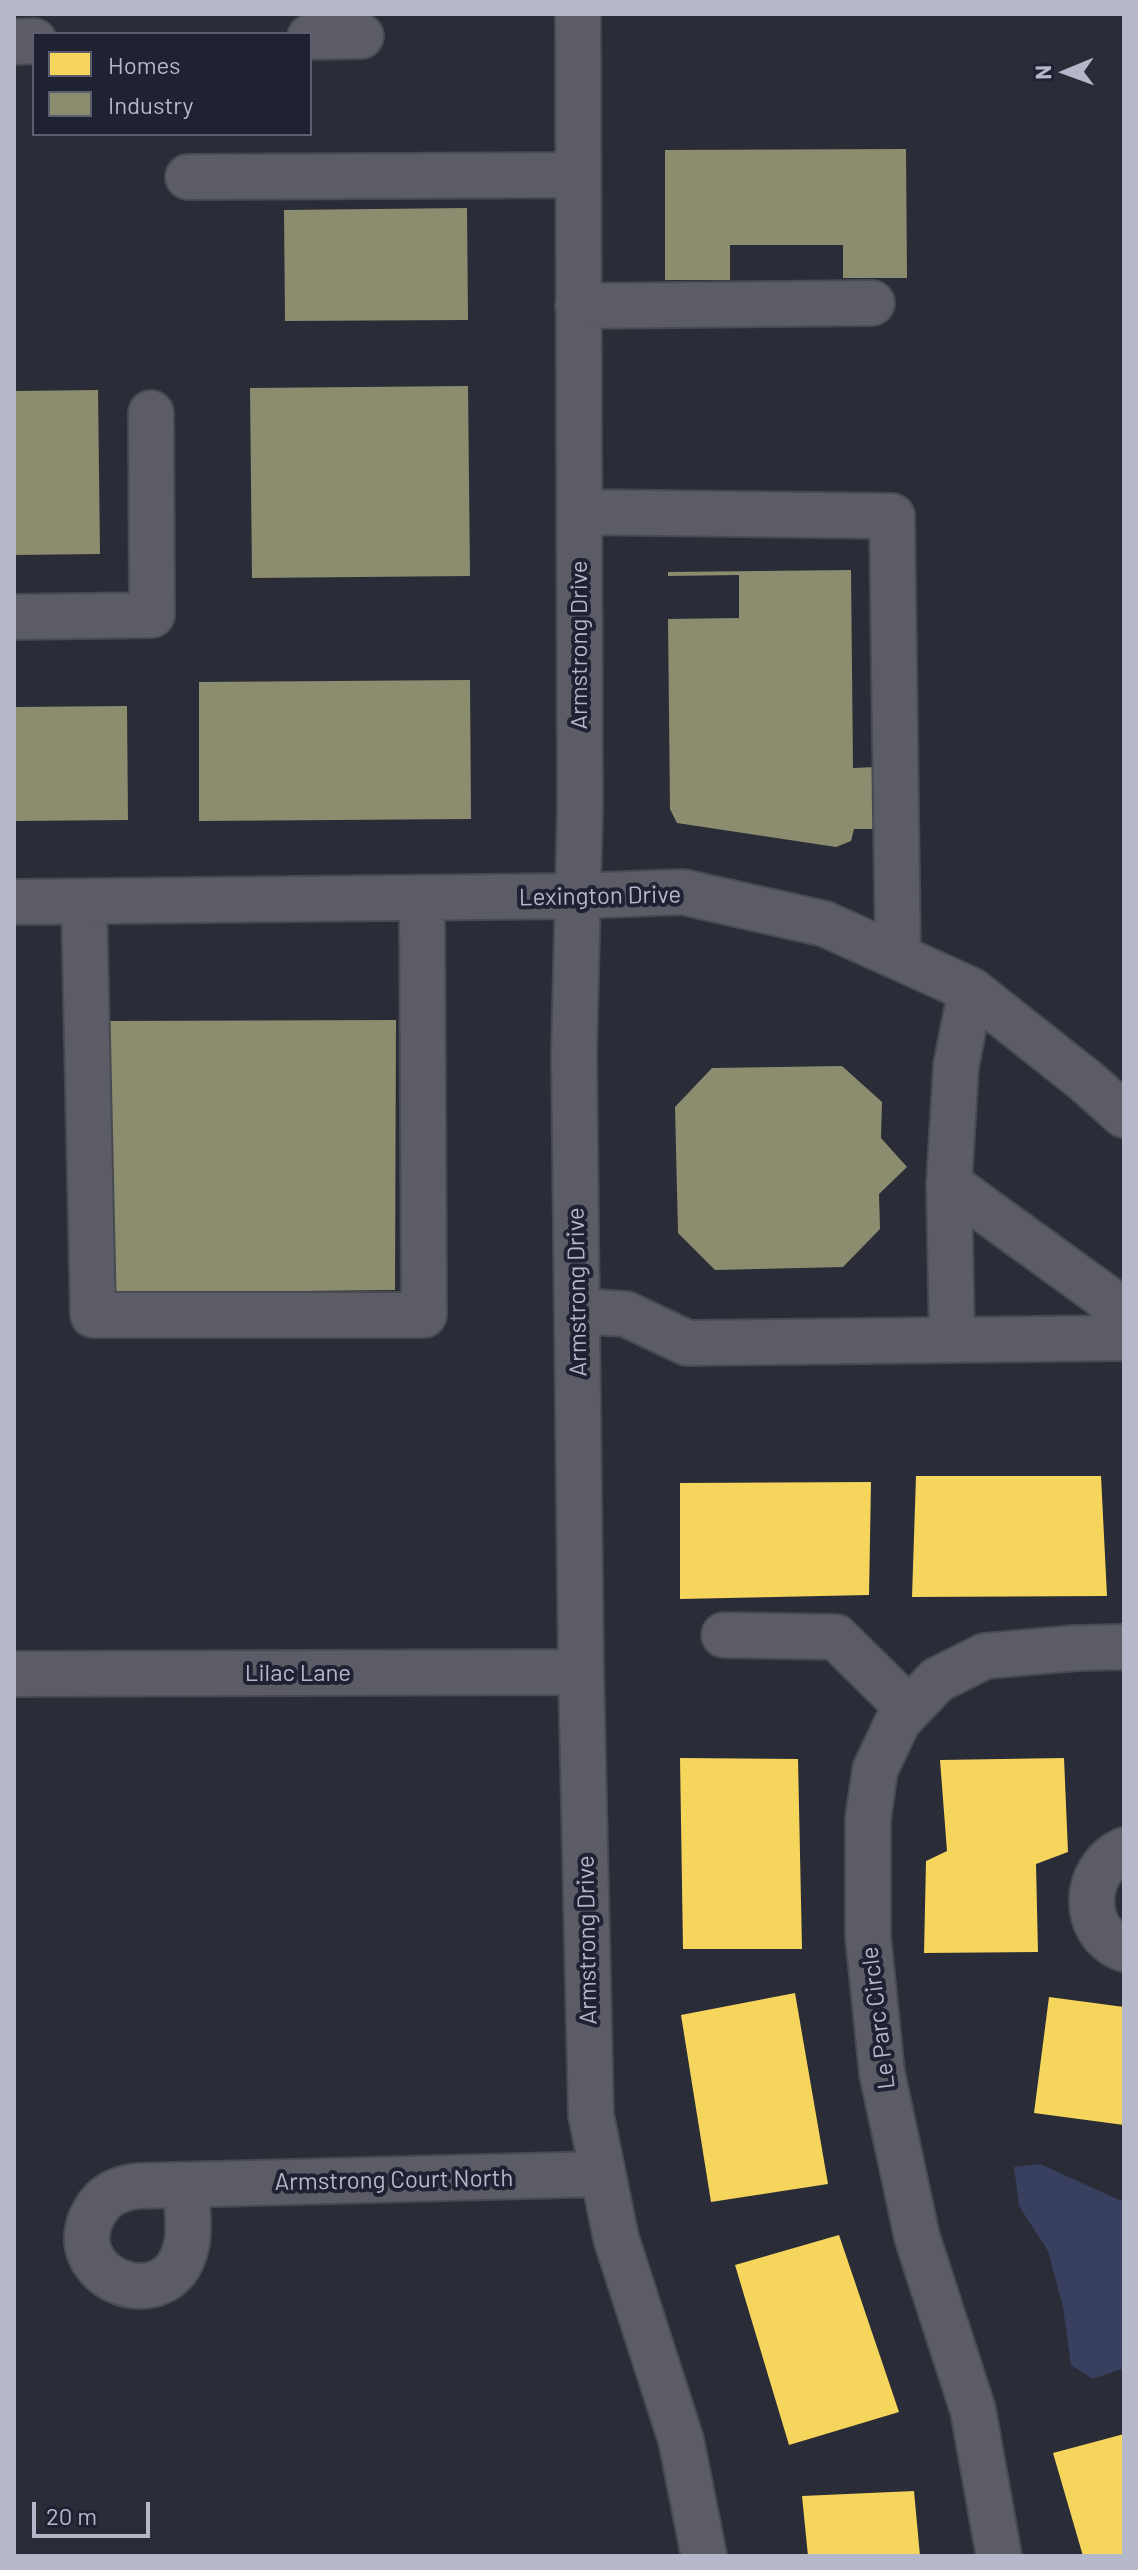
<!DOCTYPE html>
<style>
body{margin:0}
#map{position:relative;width:1138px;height:2570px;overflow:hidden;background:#2a2d37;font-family:Barlow,sans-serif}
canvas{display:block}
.frame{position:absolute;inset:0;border:16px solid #b5b8c8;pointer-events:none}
.legend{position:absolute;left:32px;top:32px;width:280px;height:104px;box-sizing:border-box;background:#1e2232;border:2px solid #5a5e6e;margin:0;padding:10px 14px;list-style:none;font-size:24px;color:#b5b8c8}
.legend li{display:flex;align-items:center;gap:16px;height:40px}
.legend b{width:40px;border:2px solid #5a5e6e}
.north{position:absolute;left:1026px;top:32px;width:80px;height:80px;-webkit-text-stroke:6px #1e2232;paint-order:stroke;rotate:269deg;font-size:22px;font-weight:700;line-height:32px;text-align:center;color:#b5b8c8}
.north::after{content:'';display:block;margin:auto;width:28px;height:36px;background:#b5b8c8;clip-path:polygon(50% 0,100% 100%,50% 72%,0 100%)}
.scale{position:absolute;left:32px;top:2502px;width:118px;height:36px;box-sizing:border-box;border:4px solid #b5b8c8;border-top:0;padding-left:10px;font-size:24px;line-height:28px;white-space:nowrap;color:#b5b8c8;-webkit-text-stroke:6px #1e2232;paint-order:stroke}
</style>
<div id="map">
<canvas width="1138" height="2570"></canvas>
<div class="frame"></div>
<ul class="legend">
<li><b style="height:22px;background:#f6d55c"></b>Homes</li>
<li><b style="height:22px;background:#8c8c6e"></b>Industry</li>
</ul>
<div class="north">N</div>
<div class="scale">20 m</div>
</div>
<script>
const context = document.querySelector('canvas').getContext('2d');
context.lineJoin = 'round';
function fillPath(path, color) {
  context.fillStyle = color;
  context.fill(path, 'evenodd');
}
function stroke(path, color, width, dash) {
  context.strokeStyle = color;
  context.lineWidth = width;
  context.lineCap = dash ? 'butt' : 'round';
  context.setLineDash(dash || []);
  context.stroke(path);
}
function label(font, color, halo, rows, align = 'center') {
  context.font = font + ' Barlow,sans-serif';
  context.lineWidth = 8;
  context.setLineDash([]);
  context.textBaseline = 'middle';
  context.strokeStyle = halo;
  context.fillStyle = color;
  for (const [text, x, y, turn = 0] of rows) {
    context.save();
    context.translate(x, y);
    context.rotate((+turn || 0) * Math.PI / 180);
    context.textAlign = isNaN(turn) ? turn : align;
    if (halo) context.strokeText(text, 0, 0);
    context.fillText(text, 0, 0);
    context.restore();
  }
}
const water = new Path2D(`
 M1040 2164 1124 2202V2368L1093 2379 1071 2365 1063 2307 1048 2251 1019 2206 1014 2167Z`);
const homes = new Path2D(`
 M916 1476H1101L1107 1596 912 1597Z
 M871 1482 869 1595 680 1599V1483Z
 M680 1758 798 1759 802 1949H683Z
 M1064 1758 1068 1852 1036 1864 1038 1952 924 1953 926 1861 947 1851 940 1760Z
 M795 1993 828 2184 711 2202 681 2015Z
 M1049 1997 1124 2007V2125L1034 2113Z
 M839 2235 899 2412 789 2445 735 2265Z
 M1124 2434V2556H1083L1053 2453Z
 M914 2491 920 2556H808L802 2496Z`);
const industry = new Path2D(`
 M906 149 907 278H843V245H730V280H665V150Z
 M467 208 468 320 285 321 284 210Z
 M468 386 470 576 252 578 250 388Z
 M98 390 100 554 14 555V391Z
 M851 570 853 768 876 767 881 829H854L851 841 836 847 677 823 670 809 668 619 739 618V575L668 576V572Z
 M470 680 471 819 199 821V682Z
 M127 706 128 820 14 821V707Z
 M396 1020 395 1290 108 1293 109 1021Z
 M842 1066 882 1102 881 1138 907 1167 879 1194 880 1229 843 1267 715 1270 678 1233 675 1107 712 1068Z`);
const minor = new Path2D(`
 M578 14 580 808 574 1054 581 1672 591 2115 616 2238 681 2440 704 2556
 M310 37 361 36
 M14 42 34 41
 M188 177 578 175
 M578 306 872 303
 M579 512 892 516 898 957
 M14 617 152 615 151 413
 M14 902 576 896 683 892 825 924 971 990 1086 1081 1124 1115
 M84 902 93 1315H424L422 898
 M949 1184 1105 1297 1124 1322
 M577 1311 626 1314 687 1343 1124 1338
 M952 1340 949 1184 956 1066 971 990
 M724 1635 836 1637 909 1709
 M14 1674 581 1672
 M1124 1850C1083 1869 1079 1931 1124 1949
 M186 2185C186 2205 191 2229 186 2247 169 2322 56 2277 95 2211 104 2195 118 2189 136 2186L603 2174
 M999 2556 973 2410 917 2237 882 2073 868 1936V1819L875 1770 898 1721 937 1680 985 1656 1077 1648 1124 1647`);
const streetNames = [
 ["Armstrong Drive",579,645,-90],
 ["Lexington Drive",600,896,-1],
 ["Armstrong Drive",577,1292,-91],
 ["Lilac Lane",298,1673],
 ["Armstrong Drive",587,1940,-91],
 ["Le Parc Circle",878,2018,-97],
 ["Armstrong Court North",394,2180,-1]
];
fillPath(water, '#39405f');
fillPath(homes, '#f6d55c');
fillPath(industry, '#8c8c6e');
stroke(minor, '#484a51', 48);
stroke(minor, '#5b5c65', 44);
label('24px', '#b5b8c8', '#1e2232', streetNames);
</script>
